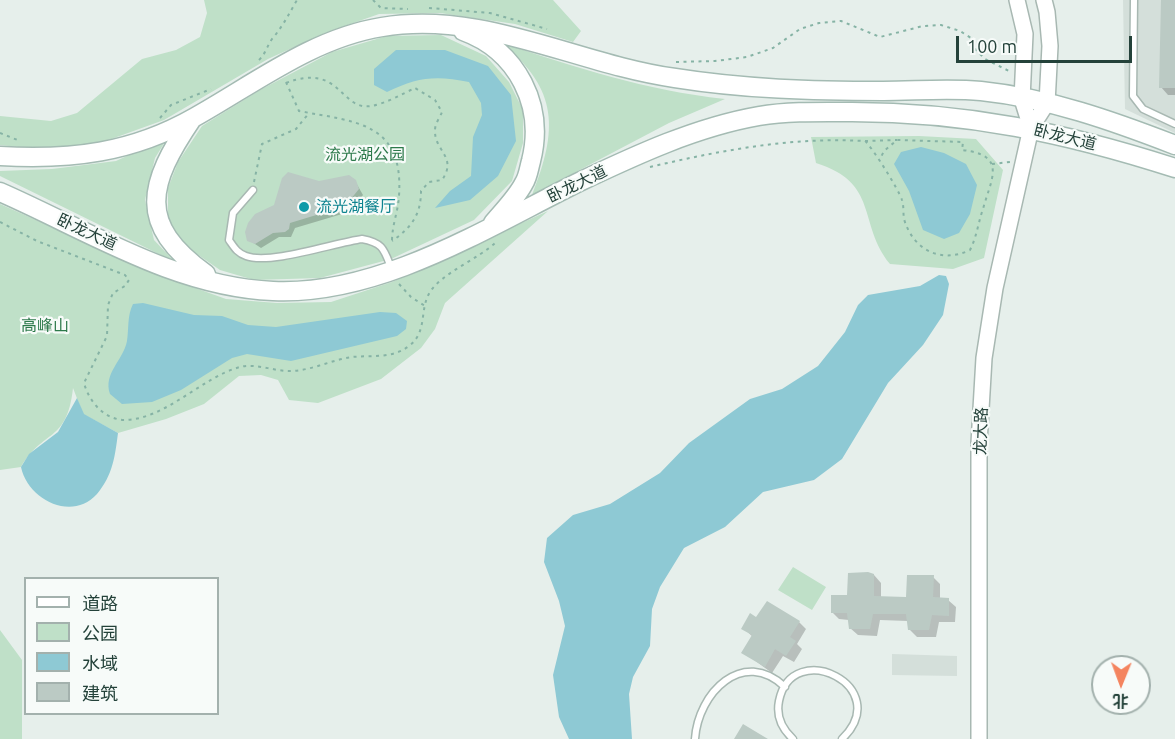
<!DOCTYPE html>
<meta charset="utf-8">
<style>
body{margin:0}
#map{position:relative;width:1175px;height:739px;overflow:hidden;background:#e6efeb;font-family:Ubuntu,"Noto Sans SC",sans-serif}
canvas{display:block}
.legend{position:absolute;left:24px;top:577px;width:195px;height:138px;box-sizing:border-box;background:#f7fbf9;border:2px solid #a3b1ad;margin:0;padding:8px 10px;list-style:none;font-size:18px;color:#24423a}
.legend li{display:flex;align-items:center;gap:12px;height:30px}
.legend b{width:30px;border:2px solid #a3b1ad}
.north{position:absolute;left:1091px;top:655px;width:60px;height:60px;box-sizing:border-box;background:#f7fbf9;border:2px solid #a3b1ad;border-radius:50%;rotate:181deg;font-size:16px;font-weight:700;line-height:24px;text-align:center;color:#24423a}
.north::after{content:'';display:block;margin:auto;width:21px;height:27px;background:#f4845f;clip-path:polygon(50% 0,100% 100%,50% 72%,0 100%)}
.scale{position:absolute;left:956px;top:36px;width:176px;height:27px;box-sizing:border-box;border:3px solid #24423a;border-top:0;padding-left:8px;font-size:18px;line-height:21px;white-space:nowrap;color:#24423a;-webkit-text-stroke:4px #f7fbf9;paint-order:stroke}
</style>
<div id="map">
<canvas width="1175" height="739"></canvas>
<ul class="legend">
<li><b style="height:8px;background:#fff"></b>道路</li>
<li><b style="height:16px;background:#bfe0c8"></b>公园</li>
<li><b style="height:16px;background:#8ec9d4"></b>水域</li>
<li><b style="height:16px;background:#bbcac4"></b>建筑</li>
</ul>
<div class="north">北</div>
<div class="scale">100 m</div>
</div>
<script>
const context = document.querySelector('canvas').getContext('2d');
context.lineJoin = 'round';
function fillPath(path, color) {
  context.fillStyle = color;
  context.fill(path, 'evenodd');
}
function stroke(path, color, width, dash) {
  context.strokeStyle = color;
  context.lineWidth = width;
  context.lineCap = dash ? 'butt' : 'round';
  context.setLineDash(dash || []);
  context.stroke(path);
}
function label(font, color, halo, rows, align = 'center') {
  context.font = font + ' Ubuntu,"Noto Sans SC",sans-serif';
  context.lineWidth = 4.5;
  context.setLineDash([]);
  context.textBaseline = 'middle';
  context.strokeStyle = halo;
  context.fillStyle = color;
  for (const [text, x, y, turn = 0] of rows) {
    context.save();
    context.translate(x, y);
    context.rotate((+turn || 0) * Math.PI / 180);
    context.textAlign = isNaN(turn) ? turn : align;
    if (halo) context.strokeText(text, 0, 0);
    context.fillText(text, 0, 0);
    context.restore();
  }
}
const built = new Path2D(`
 M1123 0H1175V133L1125 109Z
 M892 654 957 656V676L892 675Z`);
const green = new Path2D(`
 M204 0H553L581 31 573 42 515 24 440 13 379 14 325 33 268 59 164 120 103 142 47 150 0 145V116L51 121 77 113 142 59 176 50 200 37 207 13Z
 M441 35 486 56 509 82 523 110V143L512 181 474 220 391 259 320 278 254 280 220 270 184 245 168 219V188L178 162 202 126 260 90 332 52 387 36Z
 M502 43C578 68 644 90 725 99L669 123 532 195C558 130 559 90 502 43Z
 M919 136 976 139 1003 170 984 258 953 269 890 264C857 223 880 183 816 163L811 137Z
 M168 137 155 158 145 200 154 240 175 262 0 176V171L52 169 116 161Z
 M0 204 159 275 226 299 277 303 331 302 392 282 548 211 445 303 435 329 421 348 381 379 318 403 289 400 278 380 261 375 239 376 204 404 166 419 118 433 83 414 73 388C67 443 43 429 21 467L0 470Z
 M793 567 826 587 812 610 778 590Z
 M0 630 22 660V739H0Z`);
const water = new Path2D(`
 M396 50H445L488 66 511 95 516 141 498 176 470 200 435 208 450 191 471 176 473 137 482 115 481 103 469 82C436 75 417 77 387 92L374 85V69Z
 M921 147 944 153 966 164 977 185 970 214 959 233 944 239 923 230 909 191 894 164 901 152Z
 M939 275 946 276 949 284 943 315 923 345 888 383 842 459 814 480 763 492 725 527 684 548 660 587 652 609 650 646 633 677 629 694 632 739H569L559 717 553 675 565 626 559 601 544 562 547 538 573 515 610 504 660 473 689 443 750 399 782 389 818 366 845 332 858 305 868 295 920 286Z
 M143 303 194 315 222 316 248 325 276 327 380 312 396 313 407 321 406 329 397 336 291 361 247 354 232 358 181 390 152 402 122 404 110 394C103 373 123 361 127 341 129 328 127 316 133 304Z
 M77 398 84 414 118 433C115 456 113 475 97 494 72 522 28 500 21 467L29 454 58 432Z`);
const shadow = new Path2D(`
 M1162 0H1175V95H1168L1161 87Z
 M355 181 363 195 355 205 342 214 295 228 291 237H279L261 248 249 240 319 182Z
 M874 575 881 583V598H908L933 577 940 584V599L948 600 956 607 955 622H939L936 637H917L909 629 908 621 880 620 877 636 858 635 850 628 849 620 839 619 832 612Z
 M757 619 799 622 806 629 797 644 802 649 794 662 783 656 772 673 743 652 753 637 743 628Z`);
const building = new Path2D(`
 M1161 0H1175V88H1159Z
 M288 172 319 181 349 175 356 180 359 189 350 200 336 209 290 223 289 229 285 232 273 233 255 244 247 241 245 232 248 223 255 214 274 205 282 178Z
 M868 572 874 574V596L906 597 907 575H934L933 597 949 598V616L932 615 929 630H908L906 614H873L870 629H849L847 613H831V595H847L848 573Z
 M767 601 800 621 790 637 796 641 786 656 775 649 765 667 741 653 752 635 741 629 750 613 756 617Z
 M743 724 768 739H734Z`);
const path = new Path2D(`
 M373 0 381 8 408 9
 M429 8 490 13 547 29
 M259 60C266 53 267 46 272 39 283 26 289 14 297 0
 M676 62 715 61 747 57 773 48 800 29 819 23 841 21 880 37 923 26 941 25 960 31 971 38 976 50 985 59 1011 72
 M286 82 299 111C356 122 404 122 399 196 398 212 392 225 392 241
 M286 83C341 62 340 111 371 106 385 104 402 94 415 88L435 100 442 112C440 117 435 124 435 130 434 151 458 157 442 180L429 182 421 191C421 215 411 228 392 241
 M160 118 171 105 211 89
 M0 133 20 141
 M865 141 897 140
 M992 164 1010 162
 M650 167C722 150 791 137 865 141 872 147 899 190 902 200 904 206 903 213 904 219 913 250 941 264 970 250 977 236 978 223 983 209 991 179 1008 155 962 150L963 142 897 140 884 151 879 161
 M254 182 262 144 296 129 309 113
 M0 222 37 241 125 275 129 280 125 286 113 293 108 305 107 336 84 383C89 401 103 419 124 420 165 420 202 377 240 367 256 363 273 371 289 371 311 371 331 360 352 357 371 355 392 359 409 346 428 332 419 309 430 292 442 273 478 259 495 243
 M399 284 411 297 425 306`);
const service = new Path2D(`
 M1134 0 1133 96 1143 109 1175 124
 M253 190 233 213 229 240C234 247 237 253 246 256 270 265 334 243 362 239 384 243 384 250 392 270
 M695 739C698 693 743 647 785 687
 M793 739C782 729 776 716 779 701 792 636 896 687 842 739`);
const tertiary = new Path2D(`
 M1017 0 1025 34 1022 99 1031 128
 M979 739V443L984 358 995 288 1031 128 1047 103 1050 46 1047 12 1044 0`);
const secondary = new Path2D(`
 M463 31C518 51 545 106 531 161 529 168 528 177 524 183 517 197 503 211 493 223
 M192 119C148 184 136 224 206 274
 M0 156C71 160 132 153 195 117 254 84 313 38 382 27 484 10 576 64 675 78 744 89 813 91 883 91 915 91 948 88 981 91 1048 98 1113 121 1175 145
 M0 192C87 230 175 287 273 291 379 296 486 228 579 182 636 155 696 127 759 116 790 111 822 112 852 112 967 112 1066 133 1175 168`);
const markers = [
 [304,207,6,"#0f9aa8"]
];
const streetNames = [
 ["卧龙大道",1065,137,14],
 ["卧龙大道",577,184,-26],
 ["卧龙大道",87,232,25],
 ["龙大路",981,431,-88]
];
const parkNames = [
 ["流光湖公园",365,155],
 ["高峰山",45,326]
];
const cultureNames = [
 ["流光湖餐厅",316,207]
];
fillPath(built, '#d4dfda');
fillPath(green, '#bfe0c8');
fillPath(water, '#8ec9d4');
fillPath(shadow, '#0003');
fillPath(building, '#bbcac4');
stroke(service, '#a8b8b2', 9);
stroke(tertiary, '#a8b8b2', 18);
stroke(secondary, '#a4bbb3', 21);
stroke(path, '#86b3a5', 2, [3, 4.5]);
stroke(service, '#fff', 6);
stroke(tertiary, '#fff', 15);
stroke(secondary, '#fff', 18);
for (const [x, y, r, color] of markers) {
  const dot = new Path2D();
  dot.arc(x, y, r, 0, 2 * Math.PI);
  context.fillStyle = color;
  context.fill(dot);
  stroke(dot, '#f7fbf9', 2);
}
label('16px', '#24423a', '#f7fbf9', streetNames);
label('16px', '#2d7a4b', '#f7fbf9', parkNames);
label('16px', '#0d838f', '#f7fbf9', cultureNames, 'left');
</script>
